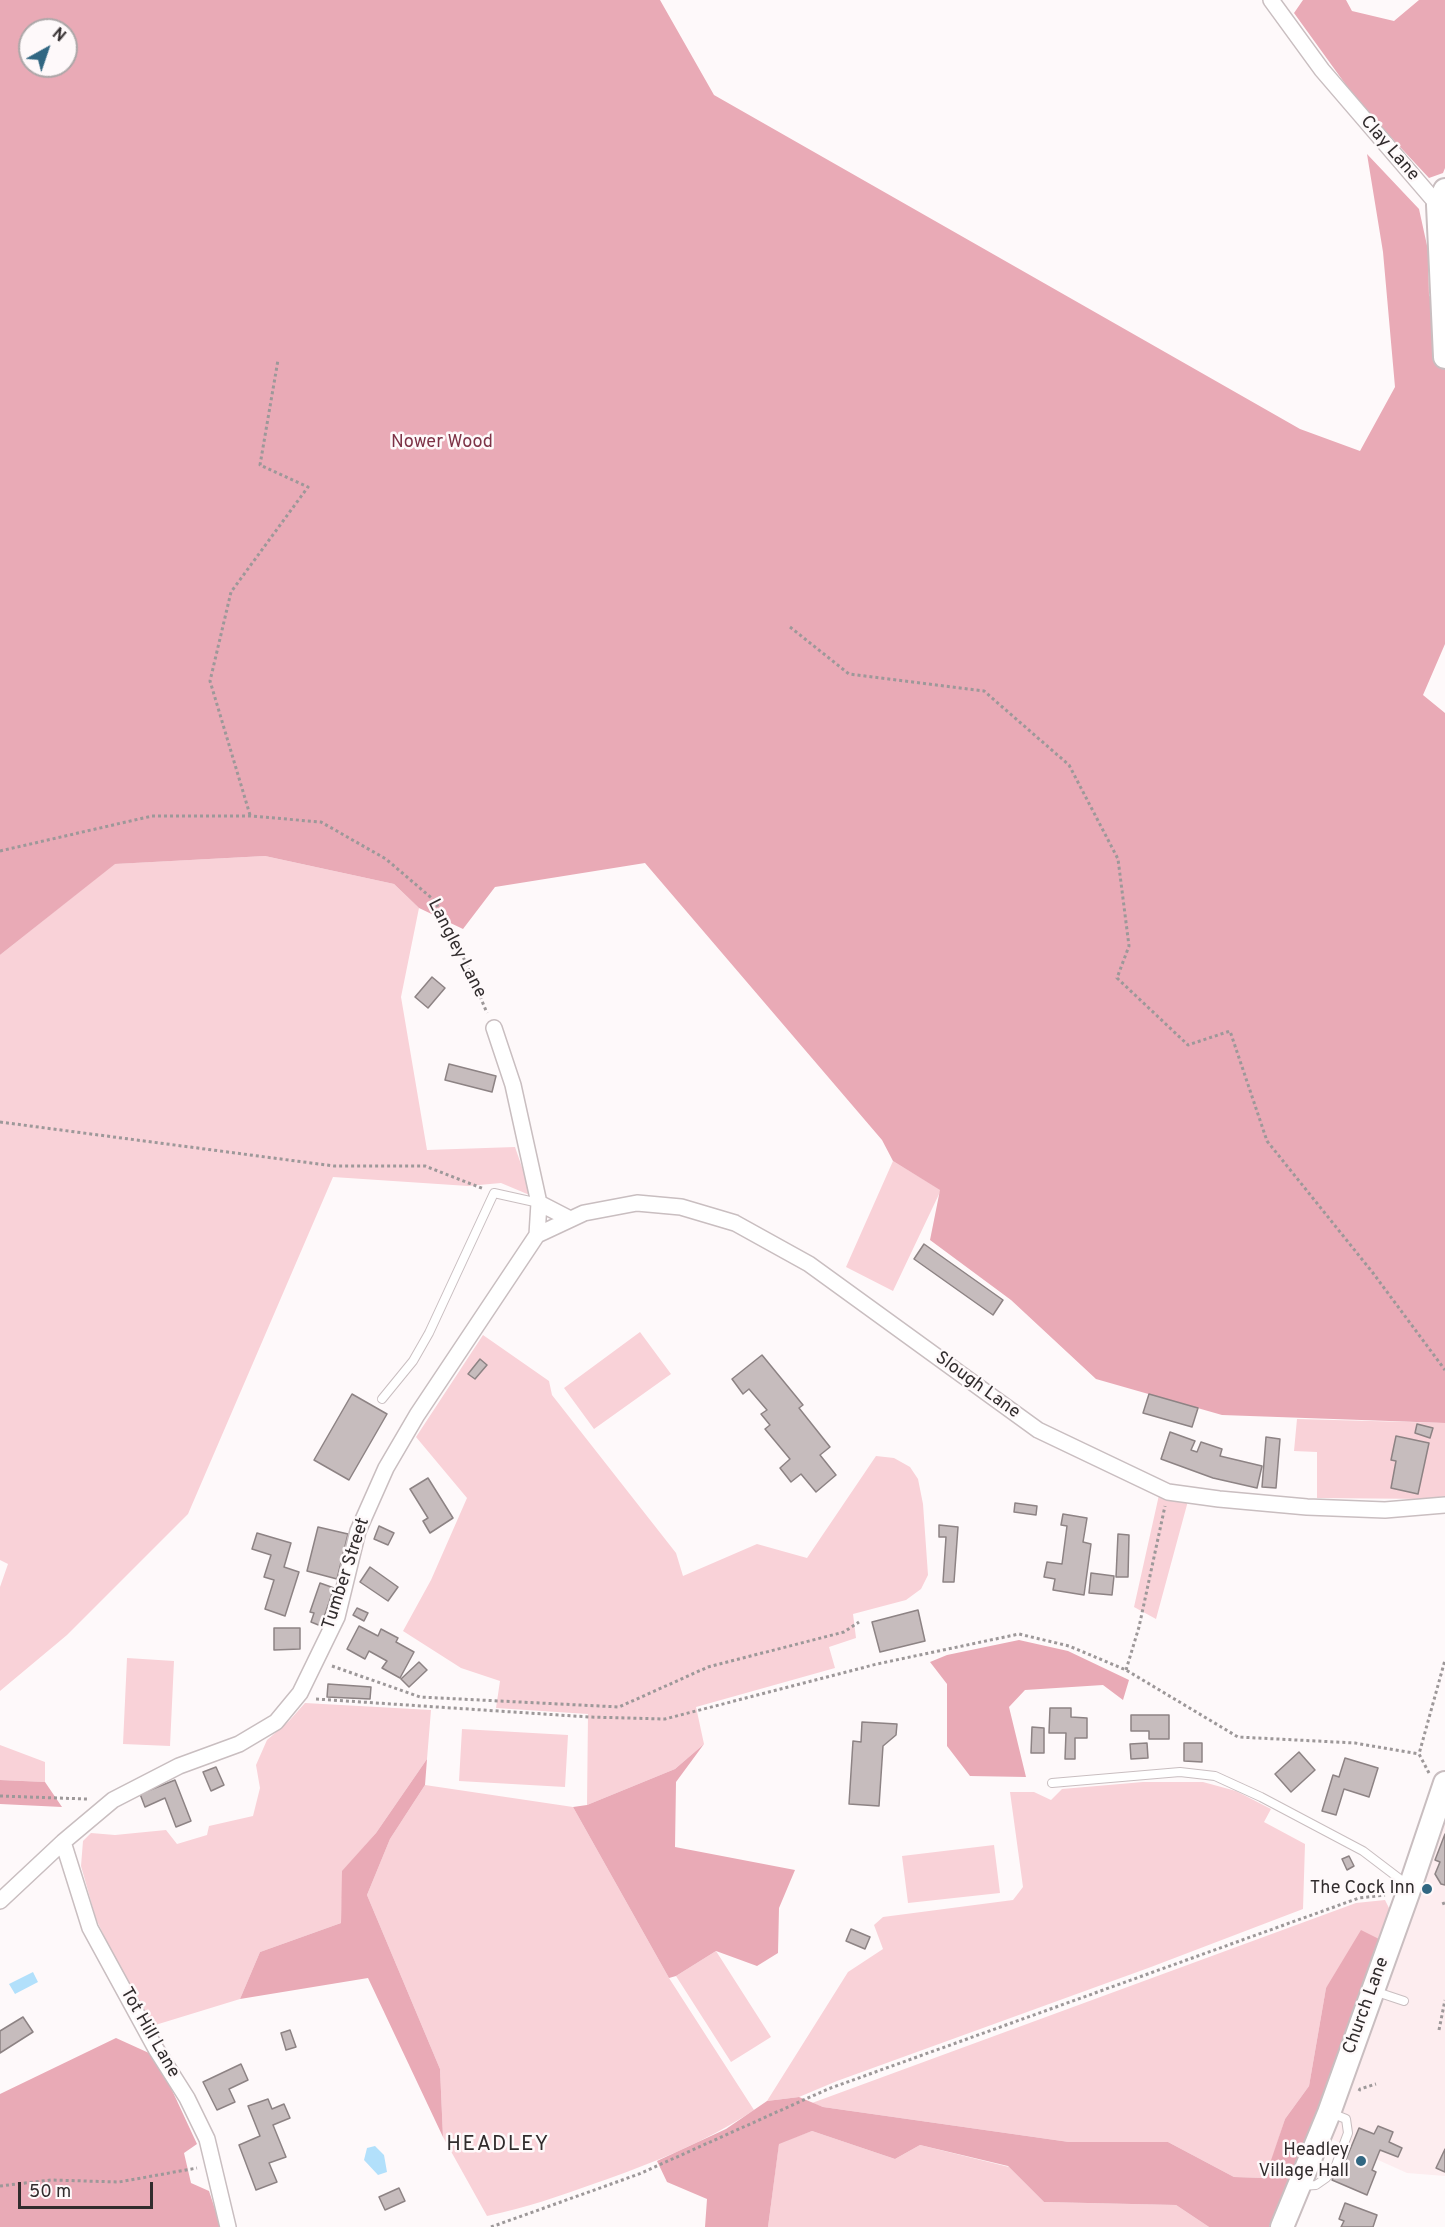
<!DOCTYPE html>
<style>
body{margin:0}
#map{position:relative;width:1445px;height:2227px;overflow:hidden;background:#fef9fa;font-family:Overpass,sans-serif}
canvas{display:block}
.north{position:absolute;left:18px;top:18px;width:60px;height:60px;box-sizing:border-box;background:#fef9fa;border:2px solid #aca7a8;border-radius:50%;rotate:40deg;font-size:16px;font-weight:700;line-height:24px;text-align:center;color:#312c2d}
.north::after{content:'';display:block;margin:auto;width:21px;height:27px;background:#316782;clip-path:polygon(50% 0,100% 100%,50% 72%,0 100%)}
.scale{position:absolute;left:18px;top:2182px;width:135px;height:27px;box-sizing:border-box;border:3px solid #312c2d;border-top:0;padding-left:8px;font-size:18px;line-height:21px;white-space:nowrap;color:#312c2d;-webkit-text-stroke:4px #fef9fa;paint-order:stroke}
</style>
<div id="map">
<canvas width="1445" height="2227"></canvas>
<div class="north">N</div>
<div class="scale">50 m</div>
</div>
<script>
const context = document.querySelector('canvas').getContext('2d');
context.lineJoin = 'round';
function fillPath(path, color) {
  context.fillStyle = color;
  context.fill(path, 'evenodd');
}
function stroke(path, color, width, dash) {
  context.strokeStyle = color;
  context.lineWidth = width;
  context.lineCap = dash ? 'butt' : 'round';
  context.setLineDash(dash || []);
  context.stroke(path);
}
function label(font, color, halo, rows, align = 'center') {
  context.font = font + ' Overpass,sans-serif';
  context.lineWidth = 5;
  context.setLineDash([]);
  context.textBaseline = 'middle';
  context.strokeStyle = halo;
  context.fillStyle = color;
  for (const [text, x, y, turn = 0] of rows) {
    context.save();
    context.translate(x, y);
    context.rotate((+turn || 0) * Math.PI / 180);
    context.textAlign = isNaN(turn) ? turn : align;
    if (halo) context.strokeText(text, 0, 0);
    context.fillText(text, 0, 0);
    context.restore();
  }
}
const built = new Path2D(`
 M1445 1809V2176L1407 2173 1327 2137Z`);
const green = new Path2D(`
 M265 856 394 884 419 908 401 997 427 1150 515 1147 532 1196 501 1183 468 1186 333 1177 188 1514 67 1635 0 1691V1587L8 1564 0 1560V955L114 864Z
 M893 1161 941 1190 893 1291 846 1267Z
 M640 1332 671 1374 594 1429 564 1388Z
 M483 1335 549 1381 552 1395 676 1553 683 1576 757 1544 807 1558 876 1456 894 1458 910 1467 918 1479 923 1504 928 1575 921 1589 906 1600 853 1614 856 1638 829 1647 835 1668 696 1707 704 1744 675 1769 587 1805 588 1714 496 1708 500 1681 461 1668 403 1631 431 1580 467 1498 416 1437Z
 M1297 1419 1445 1423V1496L1430 1499 1317 1498V1452L1294 1451ZM1396 1436 1418 1493 1391 1487 1396 1461 1391 1460Z
 M1159 1495 1170 1501H1188L1156 1619 1134 1607Z
 M127 1658 174 1661 170 1746 123 1744Z
 M305 1703 431 1710 427 1759 376 1833 343 1871 341 1923 260 1952 240 1999 152 2026 118 1965 96 1919 81 1866 83 1841 91 1833 115 1835 166 1830 177 1844 207 1835 209 1826 253 1816 260 1788 256 1765 267 1740 289 1721Z
 M462 1729 568 1735 565 1787 459 1781Z
 M0 1745 45 1762V1782L0 1780Z
 M1143 1782H1203L1236 1791 1271 1809 1264 1822 1305 1844 1303 1909 1151 1967 837 2081 799 2097 767 2101 848 1972 883 1949 874 1925 883 1917 1013 1900 1023 1887 1010 1792H1034L1051 1800 1062 1789Z
 M425 1785 573 1807 669 1978 754 2110C706 2142 651 2164 596 2183 560 2196 525 2208 487 2216L443 2137 440 2069 367 1895 390 1839Z
 M994 1845 1000 1893 908 1903 902 1856Z
 M1385 1900 1390 1910 1381 1940 1326 1988 1309 2086 1285 2119 1266 2178 1234 2177 1168 2142H1069L823 2107 812 2103 1356 1903Z
 M716 1951 771 2037 731 2062 676 1976Z
 M812 2131 895 2159 920 2145 1009 2167 1044 2202 1176 2205 1209 2227H768L779 2143Z`);
const forest = new Path2D(`
 M0 0H660L714 95 1300 429 1360 451 1395 387 1383 252 1367 154 1419 209 1428 250 1429 296 1445 301V644L1423 695 1445 713V1423L1222 1415 1096 1379 1011 1300 930 1240 940 1190 893 1161 882 1140 645 863 495 887 463 929 419 908 394 884 265 856 115 864 0 955ZM30 30H66V66H30Z
 M1303 0H1346L1352 11 1394 21 1419 0H1445V168L1443 173 1429 178 1359 103 1294 13Z
 M1019 1640 1068 1651 1129 1680 1123 1700 1103 1685 1025 1690 1009 1707 1026 1777 970 1776 947 1746V1684L930 1662 947 1655Z
 M704 1744 676 1782 675 1847 795 1870 779 1908 778 1953 757 1966 716 1951 676 1976 669 1978 573 1807 587 1805 675 1769Z
 M427 1759 425 1785 390 1839 367 1895 440 2069 443 2137 368 1978 240 1999 260 1952 341 1923 342 1871 376 1833Z
 M0 1780 45 1782 62 1807 0 1804Z
 M1361 1930 1381 1940 1309 2137 1269 2227H1209L1176 2205 1044 2202 1008 2166 920 2145 895 2159 812 2131 779 2144 768 2227H705L707 2199 667 2182 657 2161 726 2129 767 2101 799 2097 823 2107 1069 2142H1168L1234 2177 1265 2178 1285 2119 1309 2086 1326 1988Z
 M116 2038 149 2053 171 2088 197 2144 184 2153 191 2183 209 2191 221 2227H0V2094Z`);
const water = new Path2D(`
 M33 1972 38 1982 15 1994 9 1984Z
 M375 2146 384 2155 387 2172 378 2175 364 2160 367 2148Z`);
const building = new Path2D(`
 M432 977 445 988 428 1008 415 997Z
 M449 1064 496 1076 492 1092 445 1080Z
 M924 1244 1003 1300 993 1315 914 1259Z
 M762 1355 803 1405 799 1408 830 1447 820 1455 836 1475 816 1492 801 1474 791 1482 780 1468 790 1459 765 1429 770 1425 761 1414 767 1410 749 1389 743 1394 732 1379Z
 M480 1359 487 1365 475 1379 468 1374Z
 M352 1394 387 1414 349 1480 314 1460Z
 M1149 1394 1198 1408 1192 1427 1143 1413Z
 M1417 1424 1433 1428 1430 1438 1415 1433Z
 M1170 1432 1195 1441 1191 1450 1197 1452 1201 1442 1222 1449 1220 1456 1262 1466 1257 1488 1213 1478 1161 1459Z
 M1396 1436 1429 1443 1418 1494 1391 1488 1396 1461 1391 1460Z
 M1266 1437 1280 1439 1276 1488 1262 1487Z
 M428 1478 453 1518 430 1533 423 1521 428 1518 410 1489Z
 M1015 1503 1037 1506 1036 1515 1014 1512Z
 M1063 1514 1087 1518 1083 1542 1091 1544 1084 1595 1053 1590 1055 1579 1044 1577 1047 1562 1062 1564 1067 1526 1061 1525Z
 M939 1525 958 1527 954 1582H943L946 1537H939Z
 M379 1526 394 1533 388 1545 374 1539Z
 M318 1527 348 1534 337 1579 307 1571Z
 M257 1533 291 1543 284 1567 299 1572 285 1616 265 1609 274 1580 264 1577 271 1555 252 1549Z
 M1118 1534 1129 1535 1128 1577H1116Z
 M370 1567 398 1587 388 1601 360 1582Z
 M1091 1573 1114 1576 1112 1595 1089 1593Z
 M320 1583 334 1588 321 1626 311 1622 314 1613 310 1612Z
 M357 1608 368 1613 364 1621 353 1615Z
 M918 1610 925 1641 880 1652 872 1622Z
 M359 1626 378 1636 381 1629 398 1638 396 1642 414 1652 400 1678 382 1668 387 1661 369 1651 365 1659 347 1649Z
 M274 1628H300V1649L274 1650Z
 M419 1662 427 1670 409 1687 401 1679Z
 M328 1684 371 1687 370 1699 327 1697Z
 M1050 1708H1071V1717L1087 1718V1738H1075V1759H1065L1066 1733H1049Z
 M1131 1715H1169V1739H1149V1731H1131Z
 M862 1722 897 1724 896 1735 883 1746 879 1806 849 1804 853 1741 861 1742Z
 M1032 1727 1044 1728V1753H1031Z
 M1147 1743 1148 1758 1131 1759 1130 1744Z
 M1184 1743H1202V1762L1184 1761Z
 M1299 1752 1315 1770 1291 1792 1275 1774Z
 M1345 1758 1378 1768 1369 1797 1344 1789 1336 1815 1322 1811 1333 1775 1339 1777Z
 M216 1767 224 1785 211 1791 203 1772Z
 M175 1780 191 1821 176 1827 165 1798 145 1807 140 1794Z
 M1445 1834V1885L1441 1884 1435 1874 1440 1862 1435 1860Z
 M1349 1856 1354 1866 1347 1870 1342 1859Z
 M851 1929 870 1937 865 1949 846 1941Z
 M23 2017 33 2032 0 2053V2031Z
 M290 2030 296 2047 286 2050 281 2033Z
 M241 2064 248 2080 229 2089 235 2102 217 2110 203 2082Z
 M268 2099 272 2109 284 2104 290 2118 273 2125 286 2157 269 2163 277 2182 256 2190 239 2145 260 2136 248 2106Z
 M1378 2126 1393 2132 1389 2142 1402 2148 1398 2157 1380 2150 1372 2170 1376 2172 1367 2195 1332 2180 1341 2160 1345 2162 1359 2128 1374 2134Z
 M1445 2149V2172L1436 2168Z
 M399 2188 405 2201 385 2210 379 2197Z
 M1345 2203 1377 2215 1373 2227H1341L1344 2221 1339 2219Z`);
const path = new Path2D(`
 M790 627 849 674 984 691 1069 765 1118 859 1129 946 1117 978 1188 1045 1230 1031 1267 1141 1373 1273 1445 1370
 M250 815 210 681 231 592 308 487 260 465 278 360
 M0 851 152 816H250L321 822 386 859 435 901 467 965 487 1013
 M0 1122 334 1166H425L484 1189
 M332 1666 420 1697 619 1707 708 1667 844 1632 859 1622
 M1126 1670 1139 1627 1165 1506
 M316 1699 589 1717 665 1719 877 1664 1019 1634 1069 1646 1126 1670 1238 1737 1355 1743 1419 1754
 M1429 1773 1419 1754 1445 1660
 M0 1796 87 1799
 M1443 1902 1445 1907
 M1439 2030 1445 2000
 M1359 2091 1360 2089 1376 2084
 M0 2186 51 2180 119 2182 197 2168
 M491 2227 639 2174 828 2089 1359 1898 1385 1895`);
const lane = new Path2D(`
 M382 1399 413 1361 429 1333 494 1193 539 1203
 M1052 1783 1180 1772 1215 1776 1261 1797 1363 1851 1409 1886
 M1374 1991 1404 2001
 M1301 2186 1316 2185 1326 2178 1336 2165 1348 2133 1346 2119 1331 2113`);
const street = new Path2D(`
 M1271 0 1322 70 1438 205
 M494 1028 513 1085 539 1203 537 1235
 M539 1203 570 1219
 M537 1235 584 1213 637 1203 681 1207 735 1223 809 1264 1038 1430 1168 1492 1219 1499 1307 1507 1385 1510 1445 1505
 M63 1842 90 1928 156 2049 187 2098 207 2139 228 2227
 M0 1901 63 1842 113 1800 179 1766 239 1744 276 1722 300 1693 337 1617 358 1531 386 1468 417 1415 537 1235`);
const secondary = new Path2D(`
 M1445 190 1438 205 1445 357
 M1282 2227 1329 2113 1408 1893 1445 1783`);
const markers = [
 [1427,1889,6,"#316782"],
 [1361,2161,6,"#316782"]
];
const streetNames = [
 ["Clay Lane",1389,149,49],
 ["Langley Lane",456,949,63],
 ["Slough Lane",977,1386,36],
 ["Tumber Street",347,1574,-72],
 ["Church Lane",1367,2006,-70],
 ["Tot Hill Lane",149,2033,60]
];
const parkNames = [
 ["Nower Wood",442,443]
];
const poiNames = [
 ["The Cock Inn",1415,1889],
 ["Headley",1349,2151],
 ["Village Hall",1349,2172]
];
const quarterNames = [
 ["HEADLEY",498,2146]
];
fillPath(built, '#fdedef');
fillPath(green, '#f9d2d8');
fillPath(forest, '#e9aab6');
fillPath(water, '#b2e0fb');
fillPath(building, '#c6bcbd');
stroke(building, '#8d8384', 1.5);
stroke(lane, '#c9bec0', 10);
stroke(street, '#c9bec0', 18);
stroke(secondary, '#c9bec0', 26);
stroke(path, '#9d9899', 3, [3, 3]);
stroke(lane, '#fff', 8);
stroke(street, '#fff', 15);
stroke(secondary, '#fff', 22);
for (const [x, y, r, color] of markers) {
  const dot = new Path2D();
  dot.arc(x, y, r, 0, 2 * Math.PI);
  context.fillStyle = color;
  context.fill(dot);
  stroke(dot, '#fef9fa', 2);
}
label('18px', '#312c2d', '#fef9fa', streetNames);
label('18px', '#7d3246', '#fef9fa', parkNames);
label('18px', '#312c2d', '#fef9fa', poiNames, 'right');
context.letterSpacing = '1.5px';
label('21px', '#312c2d', '#fef9fa', quarterNames);
context.letterSpacing = '0px';
</script>
